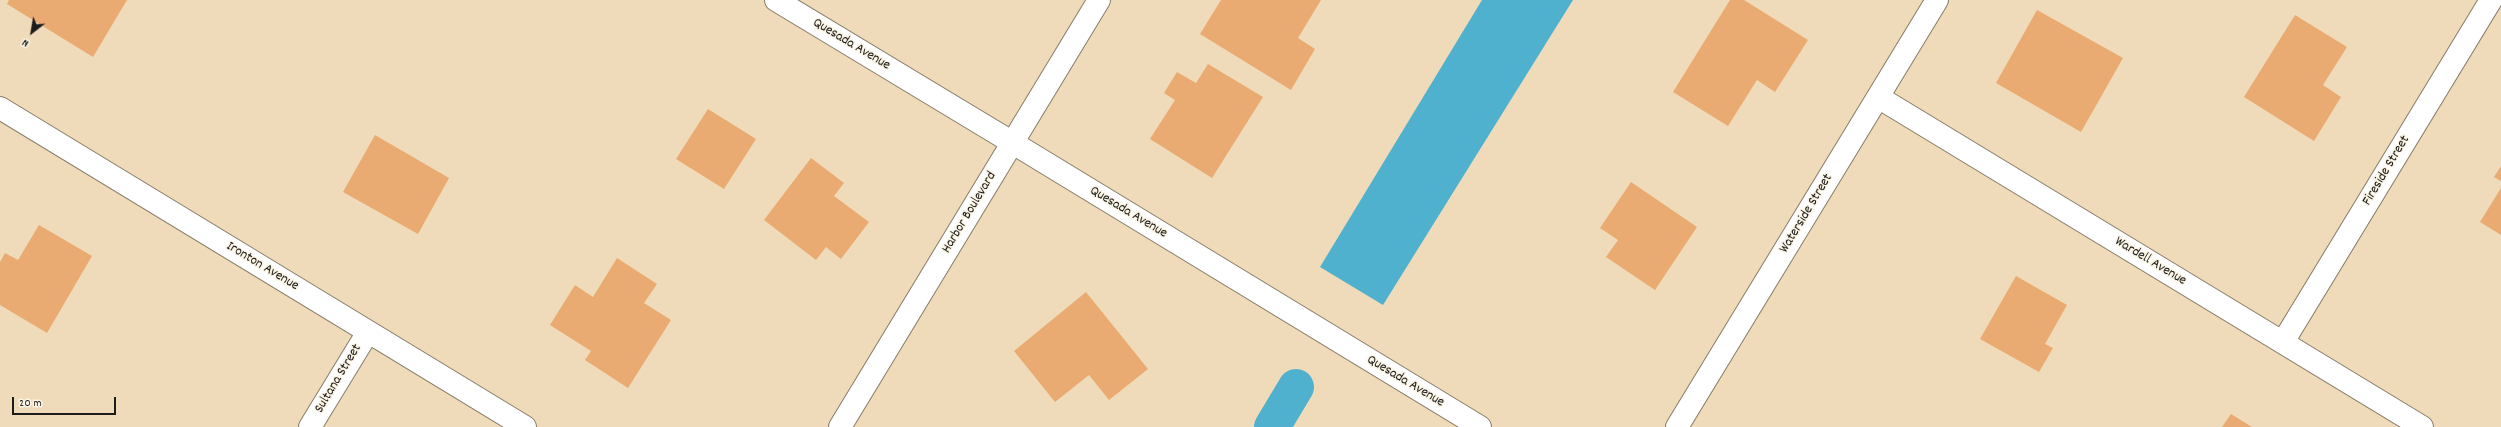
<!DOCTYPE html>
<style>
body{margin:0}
#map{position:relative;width:2501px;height:427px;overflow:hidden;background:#efdbb9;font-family:Dekko,sans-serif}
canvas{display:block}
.north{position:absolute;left:12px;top:12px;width:40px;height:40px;-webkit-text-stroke:3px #fcf5e5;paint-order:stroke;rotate:211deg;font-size:11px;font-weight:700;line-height:16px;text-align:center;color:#1c1c1c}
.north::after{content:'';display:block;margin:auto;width:14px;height:18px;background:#1c1c1c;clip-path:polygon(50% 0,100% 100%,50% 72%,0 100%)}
.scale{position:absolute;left:12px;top:397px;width:104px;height:18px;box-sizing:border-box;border:2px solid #1c1c1c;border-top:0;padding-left:5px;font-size:12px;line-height:14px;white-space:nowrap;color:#1c1c1c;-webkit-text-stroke:3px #fcf5e5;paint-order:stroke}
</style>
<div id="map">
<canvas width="2501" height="427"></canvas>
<div class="north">N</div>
<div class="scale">20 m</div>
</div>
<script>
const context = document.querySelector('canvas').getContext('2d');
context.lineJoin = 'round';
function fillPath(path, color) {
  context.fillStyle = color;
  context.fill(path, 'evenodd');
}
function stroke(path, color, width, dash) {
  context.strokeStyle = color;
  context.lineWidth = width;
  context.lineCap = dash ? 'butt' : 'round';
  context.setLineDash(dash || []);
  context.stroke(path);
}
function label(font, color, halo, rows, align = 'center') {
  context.font = font + ' Dekko,sans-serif';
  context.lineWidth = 3;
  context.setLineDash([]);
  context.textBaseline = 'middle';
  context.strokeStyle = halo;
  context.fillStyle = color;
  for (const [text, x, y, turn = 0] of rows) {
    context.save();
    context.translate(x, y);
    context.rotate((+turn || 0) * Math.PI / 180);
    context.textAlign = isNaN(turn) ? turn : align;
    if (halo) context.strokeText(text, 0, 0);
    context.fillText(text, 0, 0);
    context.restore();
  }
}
const water = new Path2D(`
 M1482 0H1573L1383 305 1320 267Z`);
const canal = new Path2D(`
 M1272 427 1296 387`);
const building = new Path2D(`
 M9 0H127L93 57 7 4Z
 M1221 0H1321L1298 38 1315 49 1291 90 1200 34Z
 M1730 0H1744L1808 40 1775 92 1757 80 1728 126 1673 92Z
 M2037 10 2123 58 2081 132 1996 83Z
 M2295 15 2347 47 2323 85 2341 97 2314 141 2244 97Z
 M1208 64 1263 97 1212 178 1150 139 1175 100 1164 93 1177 72 1196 83Z
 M708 109 756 139 724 189 676 159Z
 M375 135 449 178 418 234 343 192Z
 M811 158 844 183 834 196 869 222 841 259 826 247 816 260 764 220Z
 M2501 166V181L2494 177Z
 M1631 182 1697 227 1655 290 1606 257 1618 240 1600 228Z
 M2501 188V235L2480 222Z
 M39 225 92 256 47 333 0 305V262L5 253 18 260Z
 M617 258 657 284 644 303 671 320 628 388 585 360 591 351 550 325 575 285 593 297Z
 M2016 276 2067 305 2045 344 2053 348 2039 372 1980 339Z
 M1086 292 1148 369 1109 400 1089 375 1055 402 1014 351Z
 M2231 414 2252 427H2222Z`);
const minor = new Path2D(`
 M776 0 1013 143
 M1878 97 2422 427
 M0 108 525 427
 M2283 342 2491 0
 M310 427 368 332
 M1677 427 1937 0`);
const tertiary = new Path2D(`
 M1013 143 1480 427
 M840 427 1099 0`);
const streetNames = [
 ["Quesada Avenue",851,45,31],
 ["Fireside Street",2387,171,-59],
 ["Harbor Boulevard",970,213,-59],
 ["Quesada Avenue",1128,213,31],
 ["Waterside Street",1807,214,-59],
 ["Wardell Avenue",2150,262,31],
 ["Ironton Avenue",262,267,31],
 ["Sultana Street",339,379,-59],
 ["Quesada Avenue",1405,382,31]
];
fillPath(water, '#4fb1ce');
stroke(canal, '#4fb1ce', 36);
fillPath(building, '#e9ab71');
stroke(minor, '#867c6a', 24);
stroke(tertiary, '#867c6a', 24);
stroke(minor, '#fff', 22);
stroke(tertiary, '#fff', 22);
label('14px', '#1c1c1c', '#fcf5e5', streetNames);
</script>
